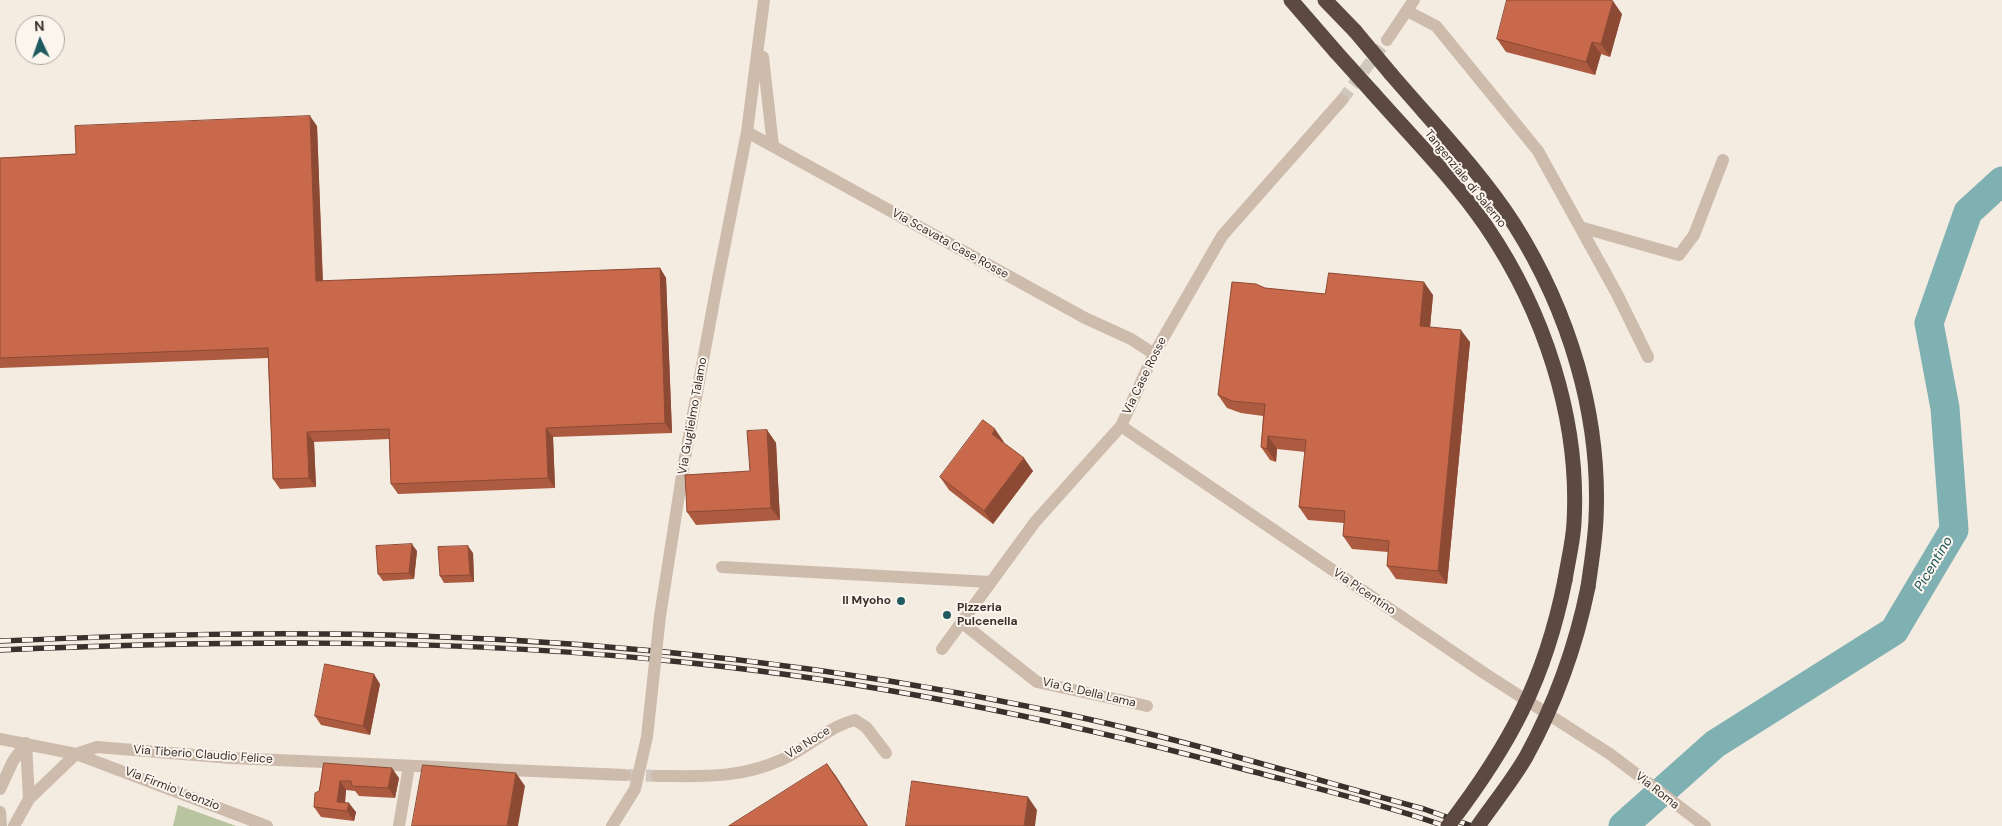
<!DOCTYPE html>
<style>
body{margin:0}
#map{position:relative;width:2002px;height:826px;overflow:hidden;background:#f4ebe1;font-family:"DM Sans",sans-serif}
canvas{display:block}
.north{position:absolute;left:15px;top:15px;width:50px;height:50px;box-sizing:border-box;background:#fbf5ee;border:1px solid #aea6a0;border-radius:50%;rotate:357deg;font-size:14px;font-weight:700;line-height:20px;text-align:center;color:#3b302b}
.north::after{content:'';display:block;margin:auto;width:18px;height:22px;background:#1f5a5e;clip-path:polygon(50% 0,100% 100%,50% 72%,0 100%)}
</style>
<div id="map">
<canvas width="2002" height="826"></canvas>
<div class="north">N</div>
</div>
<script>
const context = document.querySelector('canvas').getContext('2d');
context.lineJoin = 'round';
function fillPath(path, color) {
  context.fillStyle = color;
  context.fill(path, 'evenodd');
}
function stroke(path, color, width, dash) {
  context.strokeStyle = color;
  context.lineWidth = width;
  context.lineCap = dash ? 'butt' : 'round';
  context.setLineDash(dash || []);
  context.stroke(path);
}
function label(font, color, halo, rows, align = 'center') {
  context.font = font + ' "DM Sans",sans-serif';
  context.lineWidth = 4;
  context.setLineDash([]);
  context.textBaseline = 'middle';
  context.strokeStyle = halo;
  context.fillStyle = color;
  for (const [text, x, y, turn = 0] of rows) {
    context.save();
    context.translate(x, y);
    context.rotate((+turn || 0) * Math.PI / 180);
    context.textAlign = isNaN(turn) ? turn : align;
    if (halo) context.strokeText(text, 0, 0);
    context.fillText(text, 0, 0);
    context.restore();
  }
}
const green = new Path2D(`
 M178 805 236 826H173Z`);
const river = new Path2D(`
 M1623 826 1715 744 1894 631 1954 530 1945 408 1929 323 1968 212 2002 181`);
const minorTunnel = new Path2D(`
 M1342 100 1387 40
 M628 775 657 776`);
const minor = new Path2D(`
 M1407 11 1436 26 1538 151 1617 294 1648 357
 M1387 40 1414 0
 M763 57 773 146
 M747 132 1085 318 1131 339 1154 354
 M1580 227 1679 255 1694 235 1723 160
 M718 279 747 132 764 0
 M1121 426 1484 673 1610 754 1705 826
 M722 567 990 582
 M961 622 1037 682 1147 706
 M942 649 1035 522 1121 426 1154 354 1222 236 1342 100
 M0 739 76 754 267 826
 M26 743 29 799
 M657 776C703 776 738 779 781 760 807 749 827 727 855 720L866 727 886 753
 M0 789 13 761 26 743
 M0 812 1 826
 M14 826 29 799 76 754 97 747 231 758 625 775
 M399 826 409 766`);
const highway = new Path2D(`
 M1291 0 1336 52
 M1325 0 1355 31
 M1391 74C1432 122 1479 170 1514 224 1569 311 1601 415 1596 519 1595 542 1591 565 1588 587
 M1373 93C1411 136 1453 178 1486 226 1544 311 1580 419 1574 523 1573 542 1568 561 1565 580`);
const rail = new Path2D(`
 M0 641C140 635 280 631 420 636 630 643 840 667 1046 710 1173 736 1298 775 1424 809L1472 826
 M0 650C231 640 461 638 691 663 874 682 1055 719 1232 766 1303 785 1375 802 1445 826`);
const minorBridge = new Path2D(`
 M612 826 635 789 647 737 660 616 684 463 718 279`);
const highwayBridge = new Path2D(`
 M1355 31 1391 74
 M1336 52 1373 93
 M1448 826C1510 745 1545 680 1565 580
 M1478 826C1494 803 1512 781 1526 757 1555 704 1576 646 1588 587`);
const wall = new Path2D(`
 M1622 14 1610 57 1601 54 1595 75 1506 52 1497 39Z
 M317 126 323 281 660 268 666 278 672 433 553 437 555 488 398 494 391 484 389 439 314 442 316 487 280 489 273 479 268 358 0 368V158L76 154Z
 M1265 288 1325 294 1433 295 1430 327 1470 342 1447 584 1396 579 1387 566 1388 552 1352 549 1343 536 1344 523 1308 520 1299 507 1305 452 1277 449 1276 462 1270 460 1261 447 1263 416 1241 413 1227 408 1218 395Z
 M767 430 776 443 780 520 696 525 687 512 750 471Z
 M1004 442 1003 443 1033 471 993 524 949 490 940 477Z
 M417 551 414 579 383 581 378 574Z
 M473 553 474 582 444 583 440 576Z
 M380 684 370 735 321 725 315 716Z
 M324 763 399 778 395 798 359 796 355 791 346 790 345 803 356 812 354 821 321 817 314 807 319 791Z`);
const shadedWall = new Path2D(`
 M1613 1 1622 14 1610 57 1601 44Z
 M1592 42 1601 54 1595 75 1586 62Z
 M310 116 317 126 323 291 316 281Z
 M660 268 666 278 672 433 665 423Z
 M1424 282 1433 295 1429 338 1420 326Z
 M1461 330 1470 342 1447 584 1438 571Z
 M546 428 553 437 555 488 548 478Z
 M995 429 1004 442 1001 446 992 434Z
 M767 430 776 443 780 520 771 508Z
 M307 432 314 442 316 487 309 478Z
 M1268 436 1277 449 1276 462 1267 449Z
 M1024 458 1033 471 993 524 984 511Z
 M412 544 417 551 414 579 409 573Z
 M468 546 473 553 474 582 470 575Z
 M374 674 380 684 370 735 363 726Z
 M827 764 836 776 868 826H867Z
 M392 768 399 778 395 798 388 788Z
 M516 773 525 786 518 826H507Z
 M340 781 346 790 344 812 337 802Z
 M1028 797 1037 810 1035 826H1024Z
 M349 803 356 812 354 821 347 811Z`);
const building = new Path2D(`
 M1507 0H1608L1613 1 1601 44 1592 42 1586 62 1497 39Z
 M310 116 316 281 660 268 665 423 546 428 548 478 391 484 389 429 307 432 309 478 273 479 268 348 0 358V158L76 154 75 126Z
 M1329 273 1424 282 1420 326 1461 330 1438 571 1387 566 1389 541 1343 536 1345 511 1299 507 1306 440 1268 436 1267 449 1261 447 1265 404 1232 401 1218 395 1232 282 1256 284 1265 288 1325 294Z
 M983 420 995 429 992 434 1024 458 984 511 940 477Z
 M767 430 771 508 687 512 685 475 750 471 747 431Z
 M412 544 409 573 378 574 376 546Z
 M468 546 470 575 440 576 438 547Z
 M325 664 374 674 363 726 315 716Z
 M324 763 392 768 388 788 352 786 351 781H340L337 802 349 803 347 811 314 807 315 793 319 791Z
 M827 764 867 826H729Z
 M423 765 516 773 507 826H412Z
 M912 781 1028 797 1024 826H906Z`);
const markers = [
 [901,601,5,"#1f5a5e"],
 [947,615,5,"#1f5a5e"]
];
const streetNames = [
 ["Tangenziale di Salerno",1465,179,51],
 ["Via Scavata Case Rosse",950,244,29],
 ["Via Case Rosse",1145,376,-64],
 ["Via Guglielmo Talamo",693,416,-80],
 ["Via Picentino",1364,592,34],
 ["Via G. Della Lama",1089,693,13],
 ["Via Noce",808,743,-32],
 ["Via Tiberio Claudio Felice",203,755,4],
 ["Via Firmio Leonzio",172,789,21],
 ["Via Roma",1657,791,38]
];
const poiNames = [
 ["Il Myoho",891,601],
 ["Pizzeria",957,608,"left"],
 ["Pulcenella",957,622,"left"]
];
const waterNames = [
 ["Picentino",1934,564,-59]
];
fillPath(green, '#b8c4a0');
stroke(river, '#7fb0b2', 29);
stroke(minorTunnel, '#cfc6bd', 12, [12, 6]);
stroke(minor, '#cdbbac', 12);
stroke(highway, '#5c4a42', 15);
stroke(rail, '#3b302b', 5.5);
stroke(rail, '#fbf5ee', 4, [11]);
stroke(minorBridge, '#cdbbac', 12);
stroke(highwayBridge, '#5c4a42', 15);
fillPath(wall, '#ac5a40');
fillPath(shadedWall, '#8c4a34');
fillPath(building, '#c8694b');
stroke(building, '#8c4a34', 1);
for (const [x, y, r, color] of markers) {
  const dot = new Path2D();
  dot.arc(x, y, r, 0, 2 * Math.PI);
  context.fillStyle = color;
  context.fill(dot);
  stroke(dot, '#fbf5ee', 2);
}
label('12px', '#3b302b', '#fbf5ee', streetNames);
label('bold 12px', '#3b302b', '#fbf5ee', poiNames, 'right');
label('italic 14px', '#1f5a5e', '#fbf5ee', waterNames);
</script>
